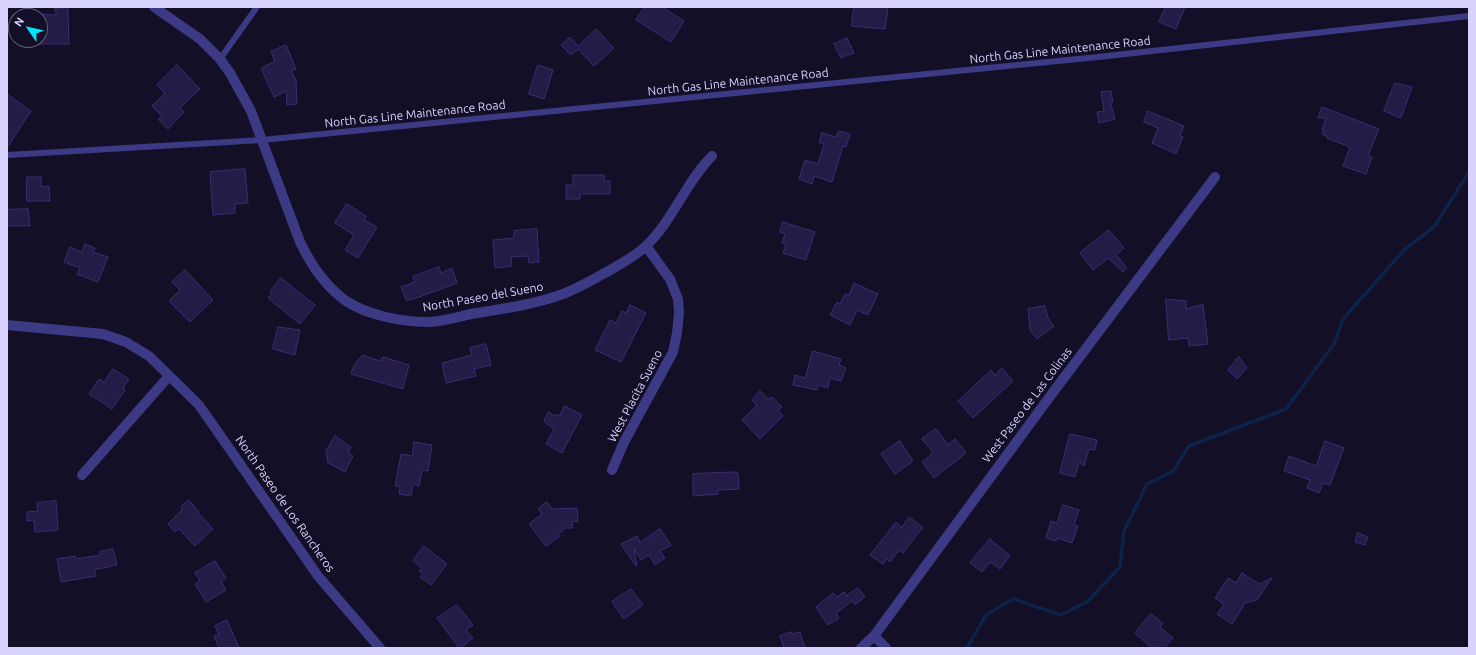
<!DOCTYPE html>
<style>
body{margin:0}
#map{position:relative;width:1476px;height:655px;overflow:hidden;background:#130f26;font-family:Ubuntu,sans-serif}
canvas{display:block}
.frame{position:absolute;inset:0;border:8px solid #d9d4ff;pointer-events:none}
.north{position:absolute;left:8px;top:8px;width:40px;height:40px;box-sizing:border-box;background:#130f26;border:1px solid #625e7d;border-radius:50%;rotate:304deg;font-size:11px;font-weight:700;line-height:16px;text-align:center;color:#d9d4ff}
.north::after{content:'';display:block;margin:auto;width:14px;height:18px;background:#00e5ff;clip-path:polygon(50% 0,100% 100%,50% 72%,0 100%)}
</style>
<div id="map">
<canvas width="1476" height="655"></canvas>
<div class="frame"></div>
<div class="north">N</div>
</div>
<script>
const context = document.querySelector('canvas').getContext('2d');
context.lineJoin = 'round';
function stroke(path, color, width, dash) {
  context.strokeStyle = color;
  context.lineWidth = width;
  context.lineCap = dash ? 'butt' : 'round';
  context.setLineDash(dash || []);
  context.stroke(path);
}
function fillPath(path, color) {
  context.fillStyle = color;
  context.fill(path, 'evenodd');
}
function label(font, color, halo, rows, align = 'center') {
  context.font = font + ' Ubuntu,sans-serif';
  context.lineWidth = 3;
  context.setLineDash([]);
  context.textBaseline = 'middle';
  context.strokeStyle = halo;
  context.fillStyle = color;
  for (const [text, x, y, turn = 0] of rows) {
    context.save();
    context.translate(x, y);
    context.rotate((+turn || 0) * Math.PI / 180);
    context.textAlign = isNaN(turn) ? turn : align;
    if (halo) context.strokeText(text, 0, 0);
    context.fillText(text, 0, 0);
    context.restore();
  }
}
const stream = new Path2D(`
 M967 648 986 615 1013 599 1061 615 1088 601 1120 567 1124 531 1147 484 1173 471 1189 446 1286 409 1334 344 1343 319 1406 248 1434 227 1469 172`);
const building = new Path2D(`
 M645 7H662L684 21 671 42 636 20Z
 M854 7H888L885 29 852 26Z
 M1166 7H1185L1176 29 1159 22Z
 M55 8H68L69 44H40V14L56 15Z
 M596 29 614 48 594 66 578 49 571 55 561 45 570 37 578 46Z
 M847 38 854 53 841 58 834 44Z
 M286 45 296 69 291 71 296 80 297 104 287 105 286 91 274 97 261 68 275 61 271 52Z
 M177 65 200 89 180 108 184 112 168 129 158 119 162 116 152 106 165 93 157 85Z
 M538 65 553 70 544 99 529 94Z
 M1395 83 1412 87 1401 118 1384 111Z
 M1108 91H1111L1113 102H1110L1115 119 1099 123 1097 112 1104 111 1101 92Z
 M7 94 31 111 7 148Z
 M1322 107 1379 129 1368 156 1372 157 1366 174 1343 166 1350 147 1327 138V136L1322 134 1324 131 1322 130 1326 118H1318Z
 M1148 111 1184 126 1180 136 1183 137 1176 154 1152 143 1158 128 1144 122Z
 M839 131 850 134 846 147 843 146 832 182 814 176 812 184 799 179 805 160 818 164 824 144 819 142 822 133 836 137Z
 M245 169 248 203 235 204V213L213 215 210 172Z
 M573 175H604V181H610V194H580V199H566V185H573Z
 M27 177H41V187L49 186 50 201H27Z
 M347 204 366 216 364 220 377 227 358 258 345 250 354 235 335 223Z
 M28 209 30 226H7V210Z
 M783 222 815 232 806 260 783 253 786 245 782 243 785 234 780 232Z
 M537 229 539 262 529 263 528 256 511 257 512 266 495 268 493 240 514 238V231Z
 M1109 230 1124 248 1116 255 1127 268 1123 272 1108 258 1093 270 1080 253Z
 M85 244 95 248 93 252 108 257 98 282 77 274 80 268 64 262 70 247 82 252Z
 M439 267 441 273 452 268 457 283 411 300H406L401 287 415 282 413 277Z
 M185 270 213 300 190 322 169 301 180 290 172 282Z
 M281 278 315 305 300 324 268 298 272 294 270 292Z
 M854 283 878 294 868 315 857 310 850 325 830 315 837 302 840 304 845 294 849 295Z
 M1166 299 1186 301V309L1203 304 1208 344 1189 346 1188 338 1169 340Z
 M630 305 646 313 621 362 595 350 610 320 616 323 622 311 626 313Z
 M1045 306 1048 318 1054 326 1037 339 1030 330 1028 309Z
 M278 327 300 330 295 355 273 349Z
 M486 344 491 365 474 369 476 376 446 383 442 363 472 355 470 348Z
 M813 351 841 359 839 365 846 368 841 381 830 378 828 388 818 385 817 390 793 385 795 375 805 378Z
 M363 355 380 361 383 357 409 365 403 389 351 374 354 365Z
 M1239 357 1247 368 1237 379 1228 370Z
 M1002 368 1013 381 973 418 958 401 991 370 995 375Z
 M113 369 129 379 123 388 125 390 112 409 89 394 99 379 104 382Z
 M760 391 768 399 772 397 782 407 778 410 783 416 760 439 742 420 757 405 752 400Z
 M565 406 582 415 562 453 546 444 554 429 544 421 548 412 555 416 557 414 559 416Z
 M936 429 948 445 955 439 966 453 934 478 922 462 933 453 922 439Z
 M1070 434 1097 440 1095 450 1089 449 1084 466 1079 462 1075 477 1060 473Z
 M335 436 351 447 348 453 353 456 345 472 328 463 326 452Z
 M900 441 913 461 895 474 881 454Z
 M1325 441 1344 448 1330 485 1323 483 1319 493 1307 488 1310 480 1284 471 1289 456 1316 466Z
 M414 442 432 445 428 471 422 470 419 486 413 484 411 496 399 494 400 487 395 486 401 454 412 456Z
 M734 472 738 473 739 489 718 490V494L693 496V474Z
 M189 500 199 512 198 513 213 529 195 546 179 529 175 532 168 524 182 510 181 507Z
 M56 501 58 530 35 532 34 520 27 521V512L38 511 37 503Z
 M547 502 552 509 577 508 578 521 572 522 573 528H565L558 535 559 537 546 546 529 524 542 514 538 509Z
 M1063 505 1079 510 1074 525 1078 526 1072 543 1057 538 1056 541 1046 538 1051 521 1057 523Z
 M909 517 923 527 903 553 899 550 890 562 887 559 883 564 870 555 896 522 902 527Z
 M660 529 671 545 660 551 665 558 655 565 649 555 641 560 634 549 637 565H635L621 544 637 536 640 542Z
 M1358 533 1368 537 1365 545 1355 542Z
 M990 539 1010 556 1000 569 990 562 982 572 970 563Z
 M424 546 447 564 431 585 420 577 423 574 419 571 422 568 413 561Z
 M113 549 117 565 94 570 96 576 61 582 57 559 75 556 76 559 100 555V552Z
 M215 561 226 578 221 581 226 590 206 602 195 584 200 581 195 573Z
 M1242 573 1259 584 1272 578 1257 600 1245 603 1232 624 1217 614 1224 604 1215 598 1228 578 1236 583Z
 M858 588 865 597 855 605 852 601 836 613 839 618 828 625 816 607 833 593 837 597 844 592 848 597 847 596Z
 M631 589 643 605 624 619 612 602Z
 M457 605 473 625 466 630 473 638 461 648H459L437 618Z
 M1151 614 1163 623 1160 627 1173 638 1164 648H1152L1135 633Z
 M227 620 239 648H219L214 636 219 635 215 626Z
 M791 632 792 634 800 632 805 648H784L780 636Z`);
const lane = new Path2D(`
 M220 59 257 7
 M7 155 262 140 1098 57 1469 16`);
const street = new Path2D(`
 M154 7 200 39 220 59 230 73 251 111 300 242C311 265 325 286 346 301 367 315 402 322 427 322 441 322 457 317 471 314 501 309 532 305 560 295 578 289 597 277 614 268 625 261 637 255 646 246 673 220 686 182 712 156
 M7 325 103 334 126 342 149 356 199 405 318 576 380 648
 M612 470 624 442 673 352 677 333 679 313 678 299 670 279 646 246
 M82 475 169 376
 M874 636 886 648
 M861 648 874 636 1051 395 1215 177`);
const streetNames = [
 ["North Gas Line Maintenance Road",1060,50,-6],
 ["North Gas Line Maintenance Road",738,82,-6],
 ["North Gas Line Maintenance Road",415,114,-6],
 ["North Paseo del Sueno",483,297,-10],
 ["West Placita Sueno",635,396,-62],
 ["West Paseo de Las Colinas",1027,405,-53],
 ["North Paseo de Los Rancheros",285,504,55]
];
stroke(stream, '#0c2248', 3.5);
fillPath(building, '#241b47');
stroke(building, '#3b2d73', 1);
stroke(lane, '#3d3a85', 6);
stroke(street, '#3d3a85', 10);
label('12px', '#d9d4ff', '#130f26', streetNames);
</script>
